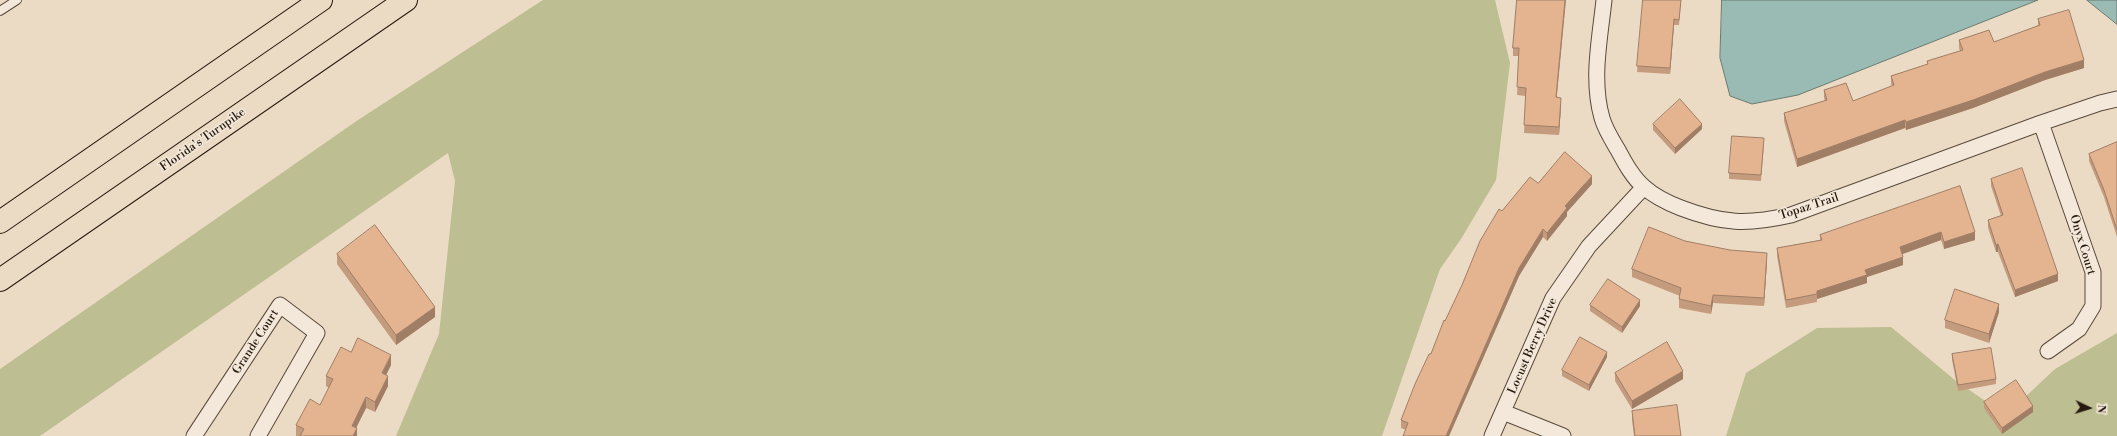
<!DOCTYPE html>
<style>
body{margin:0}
#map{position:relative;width:2117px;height:436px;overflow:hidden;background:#ecdbc4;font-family:"Libre Bodoni",serif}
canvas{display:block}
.north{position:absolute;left:2069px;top:388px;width:40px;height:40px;-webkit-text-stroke:3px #f3e8d9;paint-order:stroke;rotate:94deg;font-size:11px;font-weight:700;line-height:16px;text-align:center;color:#261a0f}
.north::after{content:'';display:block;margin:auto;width:14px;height:18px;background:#261a0f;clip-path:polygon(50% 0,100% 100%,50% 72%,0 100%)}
</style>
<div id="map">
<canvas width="2117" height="436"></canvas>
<div class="north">N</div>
</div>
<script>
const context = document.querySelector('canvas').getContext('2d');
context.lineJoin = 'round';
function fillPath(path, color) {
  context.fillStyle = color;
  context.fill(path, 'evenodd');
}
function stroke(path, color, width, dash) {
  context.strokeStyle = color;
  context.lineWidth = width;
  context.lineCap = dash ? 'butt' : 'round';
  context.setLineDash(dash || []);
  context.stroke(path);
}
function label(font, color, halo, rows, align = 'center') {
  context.font = font + ' "Libre Bodoni",serif';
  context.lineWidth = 3;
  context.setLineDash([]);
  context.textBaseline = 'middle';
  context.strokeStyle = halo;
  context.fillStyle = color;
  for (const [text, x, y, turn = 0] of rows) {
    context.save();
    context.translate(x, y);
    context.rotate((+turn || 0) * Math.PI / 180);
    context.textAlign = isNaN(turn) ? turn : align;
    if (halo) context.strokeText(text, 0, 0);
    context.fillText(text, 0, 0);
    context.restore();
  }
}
const green = new Path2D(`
 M543 0H1495L1510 63 1496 180 1461 239 1440 269 1382 436H396L439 334 455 181 448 153 40 436H0V369L358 120Z
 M1891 327 1956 381 2006 415 2055 369 2117 333V436H1726L1746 373 1817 328Z`);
const water = new Path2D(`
 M1722 0H2038L1798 95 1752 104 1730 96 1720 58Z
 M2087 0H2117V24Z`);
const service = new Path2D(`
 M0 11 17 0`);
const minor = new Path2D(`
 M1604 0C1600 38 1591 80 1602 118 1605 129 1612 140 1618 150 1625 163 1633 178 1644 187 1655 197 1668 203 1681 208 1723 224 1747 225 1791 215L2041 123 2100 103 2117 99
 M2041 123 2093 272V306L2079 329 2048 351
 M1503 412 1563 436
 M194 436 280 305 317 333 258 436
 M1492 436 1553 298 1589 246 1644 187`);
const motorway = new Path2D(`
 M0 222 321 0
 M0 280 406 0`);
const wall = new Path2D(`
 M1517 0 1561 106 1559 135 1524 133 1526 96 1517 95 1519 56H1513V48Z
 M1643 0H1681L1679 25H1674L1670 74 1637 72Z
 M2038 19 2084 68 2045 80 1973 108 1906 130 1905 128 1797 167 1784 121V113L1825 101 1824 98V90L1853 101 1892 86 1891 84V76L1927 64V61L1960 51 1959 48V40L1994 42 2038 26Z
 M1653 124 1702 129 1675 154 1653 130Z
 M2117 142V237L2104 197 2089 161V154Z
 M1764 144 1761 181 1729 179V173Z
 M1991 179 2058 281 2015 297 1998 252H1996L1988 228V220L2001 216 1991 186Z
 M1538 183 1592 184 1567 212V216L1547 241 1543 237 1519 276 1449 436H1403L1406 430 1401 428V420L1445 321 1502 211Z
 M1960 186 1975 240 1944 249 1941 240 1902 254 1903 265 1867 277V283L1817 299V302L1786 308 1777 256V248L1820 240V235Z
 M1685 241 1767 261 1764 306 1713 303 1711 314 1679 308V299L1680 296 1632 277V269Z
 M337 254 435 317 396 345 337 264Z
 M1590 305 1640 306 1622 333 1590 311Z
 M1999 312 1989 343 1945 328V320Z
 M1952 354 1996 379V384L1958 391 1952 360Z
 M1607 357 1589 391 1562 376V370Z
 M391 365 386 375 388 386 375 412 366 408 356 428 357 436H296V425L320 405 329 388 326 386V376Z
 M1615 373 1683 379 1632 409 1615 381Z
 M1984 402 2033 412 2002 434 1984 408Z
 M1632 411 1681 436H1634L1632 420Z`);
const shadedWall = new Path2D(`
 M1565 0H1566L1556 105V97Z
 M1674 19V25L1670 74V68Z
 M2084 60V68L2045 80 1973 108 1906 130V122L2045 72Z
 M1561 98V106L1559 135V127Z
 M1905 120V128L1797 167V159Z
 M1702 124V129L1675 154V148Z
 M1592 176V184L1567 212V216L1547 241V233L1565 206Z
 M1543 229V237L1519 276 1449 436H1446L1519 268Z
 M1941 232V240L1900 255V247Z
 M1975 232V240L1944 249V242Z
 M1998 244V252H1996V245Z
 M1767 253V261L1764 306V298Z
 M1903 257V265L1867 277V283L1817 299V291L1865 270Z
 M2058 274V281L2015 297V290Z
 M1713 295V303L1711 314V306Z
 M1640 300V306L1622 333V327Z
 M1999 304V312L1989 343V334Z
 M435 307V317L396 345V335Z
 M1607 352V357L1589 391V385Z
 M391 355V365L382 383V373Z
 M1683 371V379L1632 409V401Z
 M388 376V386L375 412V402Z
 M366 397V408L352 436V426Z
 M2033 406V412L2002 434V428Z
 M357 428V436H353Z`);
const building = new Path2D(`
 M1517 0H1565L1556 97 1561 98 1559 127 1524 125 1526 88 1517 87 1519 48H1513Z
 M1643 0H1681L1679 20 1674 19 1670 68 1637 66Z
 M2069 10 2084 60 2045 72 1973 100 1906 122 1905 120 1797 159 1784 113 1827 100 1824 90 1846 83 1853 101 1894 85 1891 76 1928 64 1927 61 1963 50 1959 40 1989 30 1994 42 2040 25 2038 19Z
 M1680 99 1702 124 1675 148 1653 124Z
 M1732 136 1764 138 1761 175 1729 173Z
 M2117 142V230L2104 190 2089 154Z
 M1565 152 1592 176 1565 206 1567 208 1547 233 1543 229 1519 268 1446 436H1403L1408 423 1401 420 1415 384 1429 354H1431L1444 320 1445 321 1462 285 1480 241 1499 209 1502 211 1530 177 1538 183Z
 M2022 168 2058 274 2015 290 1998 244 1996 245 1988 220 2003 215 1991 179Z
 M1960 186 1975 232 1944 242 1941 232 1900 247 1903 257 1865 270 1867 275 1817 291V294L1786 300 1777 248 1822 240 1820 235Z
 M375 225 435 307 396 335 337 254Z
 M1649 227 1685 241 1730 250 1767 253 1764 298 1713 295 1711 306 1679 299 1681 288 1632 269Z
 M1608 279 1640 300 1622 327 1590 305Z
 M1955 289 1999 304 1989 334 1945 320Z
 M1580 337 1607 352 1589 385 1562 370Z
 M358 338 391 355 382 373 388 376 375 402 366 397 352 426 357 428 353 436H300L304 429 296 425 310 399 320 405 333 379 326 376 341 347 351 352Z
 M1667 342 1683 371 1632 401 1615 373Z
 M1991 348 1996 379 1958 385 1952 354Z
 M2016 380 2033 406 2002 428 1984 402Z
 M1677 405 1681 436H1635L1632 411Z`);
const streetNames = [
 ["Florida's Turnpike",203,140,-35],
 ["Topaz Trail",1809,207,-18],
 ["Onyx Court",2082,245,73],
 ["Grande Court",256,342,-57],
 ["Locust Berry Drive",1533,346,-66]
];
fillPath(green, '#bdbe91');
fillPath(water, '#99bbb3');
stroke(water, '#6b7b71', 1);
stroke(service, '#584a3c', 10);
stroke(minor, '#584a3c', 17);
stroke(motorway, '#261a0f', 24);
stroke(service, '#f3e8d9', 8);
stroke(minor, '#f3e8d9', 15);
stroke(motorway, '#ecdbc4', 22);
fillPath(wall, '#c49b7d');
fillPath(shadedWall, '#a07e66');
fillPath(building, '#e4b491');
stroke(building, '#a07e66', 1);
label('12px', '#261a0f', '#f3e8d9', streetNames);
</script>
